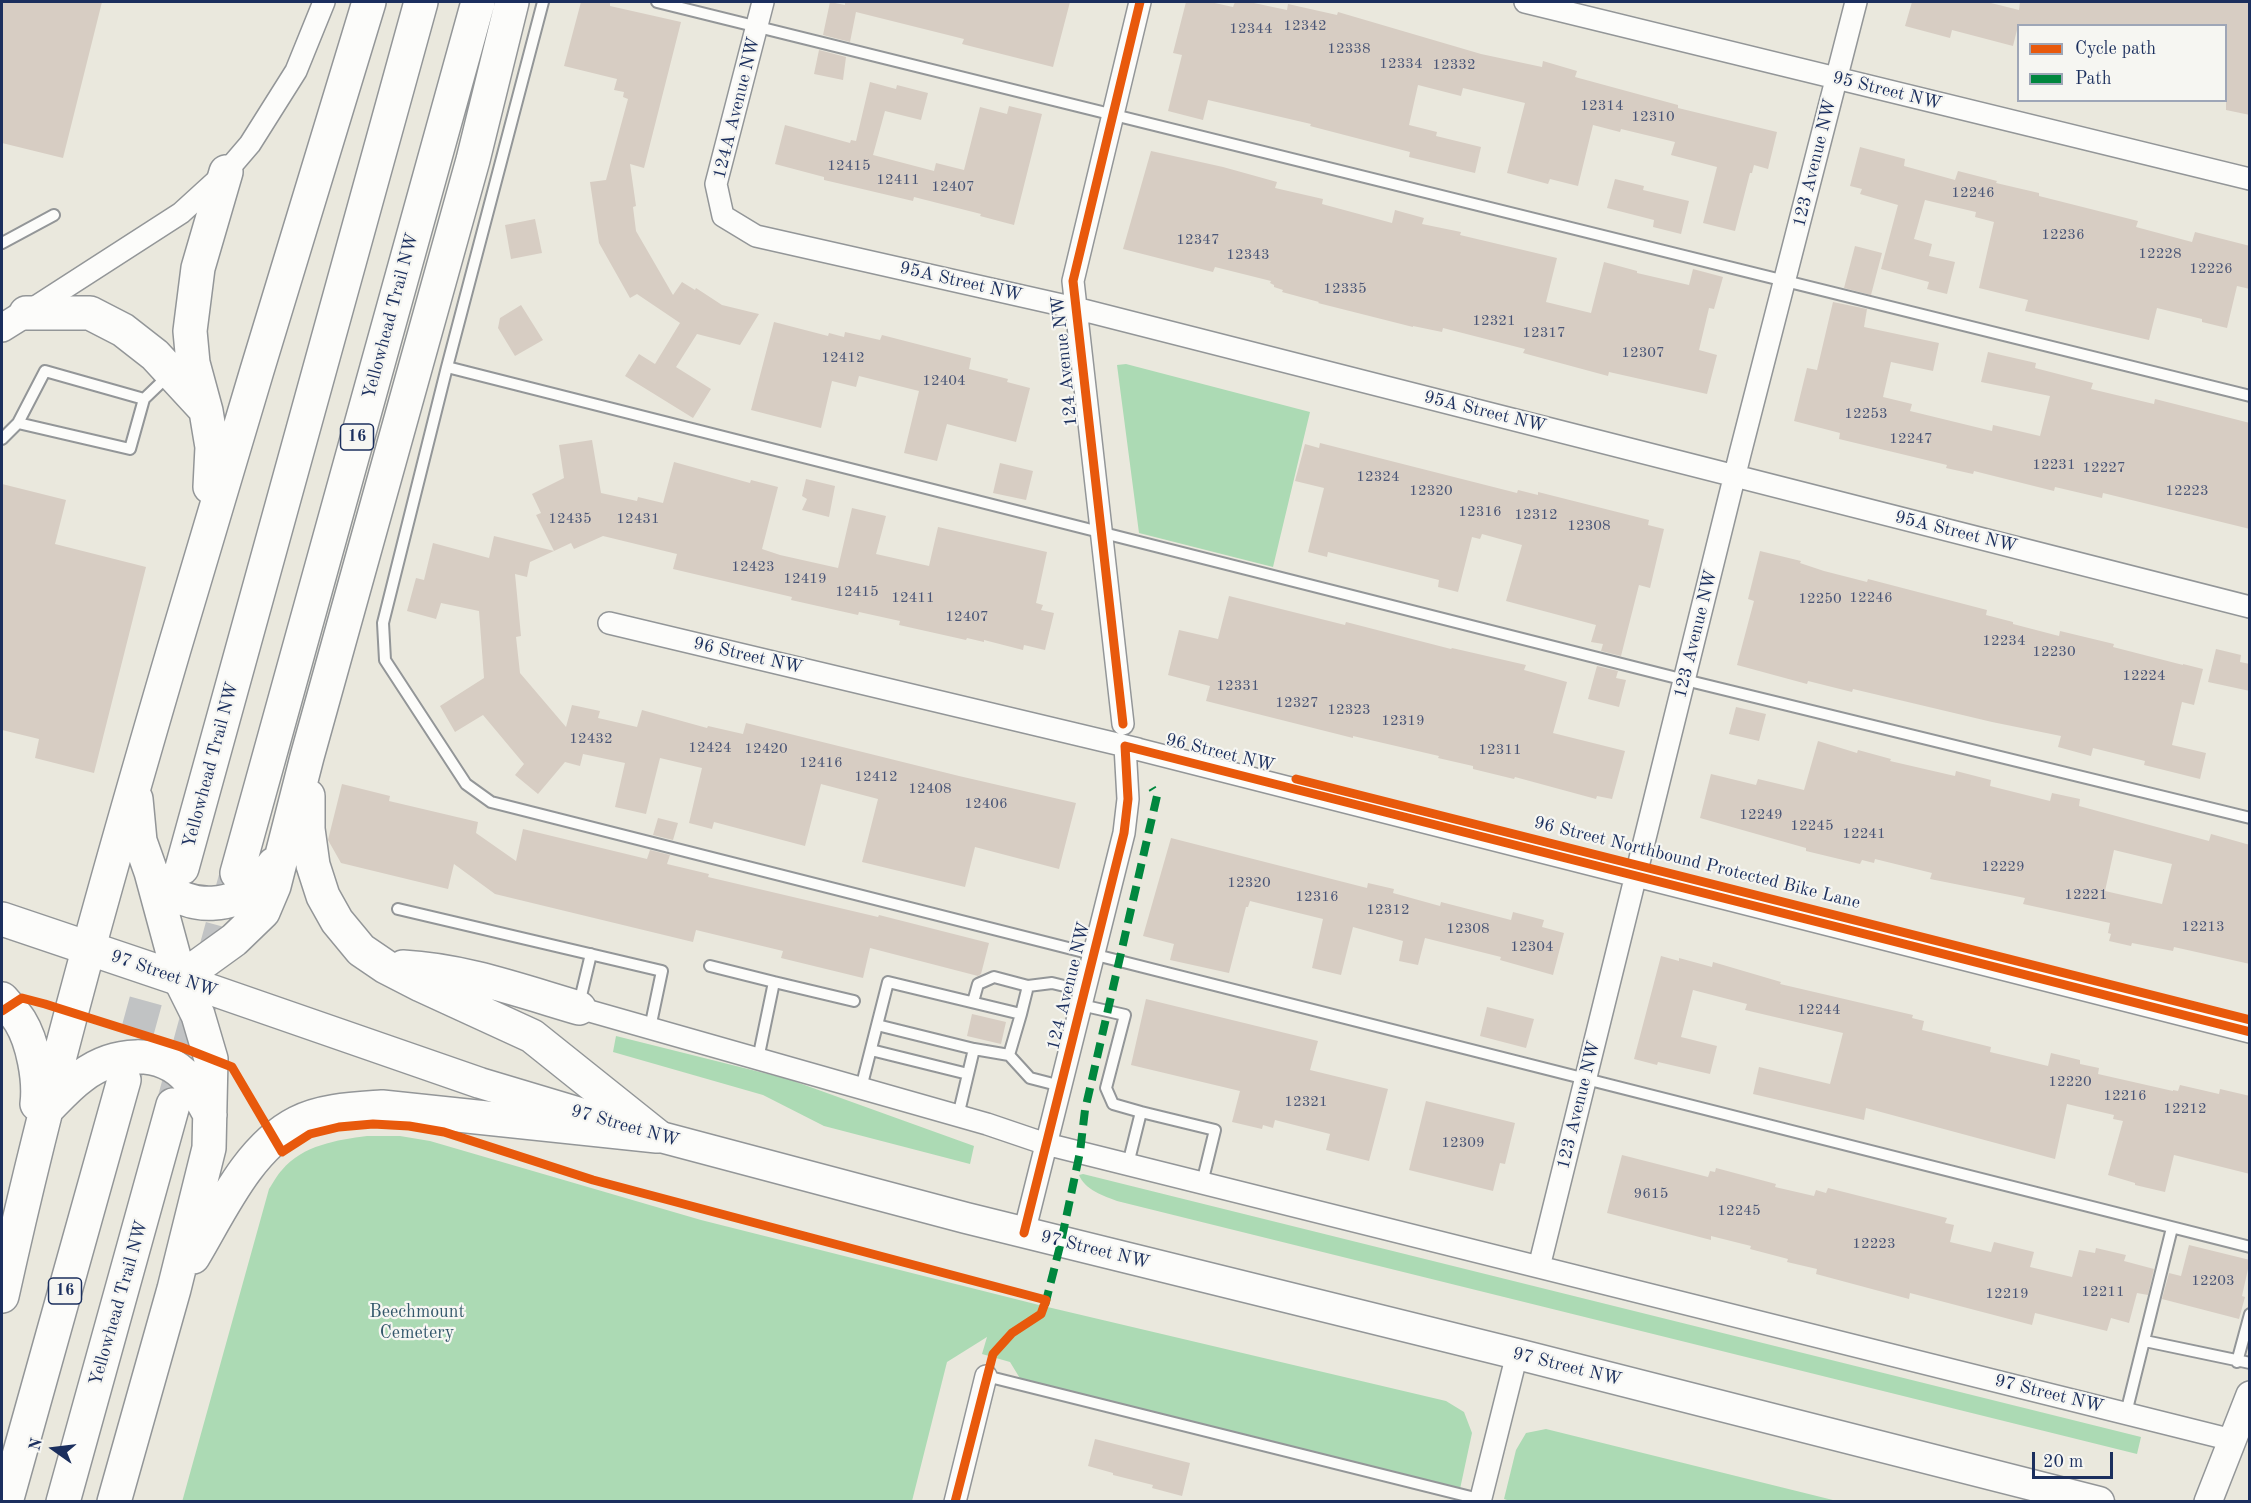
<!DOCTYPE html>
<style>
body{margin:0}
#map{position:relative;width:2251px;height:1503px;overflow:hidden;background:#eae8dd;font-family:"Old Standard TT",serif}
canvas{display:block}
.frame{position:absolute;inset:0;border:3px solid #1b2f5e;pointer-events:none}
.legend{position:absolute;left:2017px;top:24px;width:210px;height:78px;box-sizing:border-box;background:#f6f6f2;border:2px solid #9ea6b7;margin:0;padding:8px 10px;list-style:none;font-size:18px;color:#1b2f5e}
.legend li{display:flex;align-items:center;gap:12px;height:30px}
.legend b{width:30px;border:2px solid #9ea6b7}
.north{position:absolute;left:24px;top:1419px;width:60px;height:60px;-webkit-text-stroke:4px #f6f6f2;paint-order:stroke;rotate:284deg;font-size:16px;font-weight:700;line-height:24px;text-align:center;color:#1b2f5e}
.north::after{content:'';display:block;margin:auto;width:21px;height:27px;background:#1b2f5e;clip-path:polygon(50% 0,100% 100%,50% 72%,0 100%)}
.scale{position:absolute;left:2032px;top:1452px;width:81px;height:27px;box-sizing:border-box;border:3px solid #1b2f5e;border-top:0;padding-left:8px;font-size:18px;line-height:21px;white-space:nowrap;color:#1b2f5e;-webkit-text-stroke:4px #f6f6f2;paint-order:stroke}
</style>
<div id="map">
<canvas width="2251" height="1503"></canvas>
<div class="frame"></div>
<ul class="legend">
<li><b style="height:8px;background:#e8590c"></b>Cycle path</li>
<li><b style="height:8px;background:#00873e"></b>Path</li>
</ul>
<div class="north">N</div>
<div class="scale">20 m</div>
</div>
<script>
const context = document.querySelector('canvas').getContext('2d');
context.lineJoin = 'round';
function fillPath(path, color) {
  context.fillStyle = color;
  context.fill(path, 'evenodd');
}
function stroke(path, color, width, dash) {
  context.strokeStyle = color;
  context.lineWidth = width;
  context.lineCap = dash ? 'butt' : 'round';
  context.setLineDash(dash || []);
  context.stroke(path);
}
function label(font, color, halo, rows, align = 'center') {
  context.font = font + ' "Old Standard TT",serif';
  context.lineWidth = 4.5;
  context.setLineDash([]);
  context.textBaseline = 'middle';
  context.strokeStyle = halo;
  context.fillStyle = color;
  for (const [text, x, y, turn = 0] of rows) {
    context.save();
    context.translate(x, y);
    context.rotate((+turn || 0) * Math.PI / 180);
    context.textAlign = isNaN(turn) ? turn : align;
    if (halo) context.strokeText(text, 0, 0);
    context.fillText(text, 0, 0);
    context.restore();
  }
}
const green = new Path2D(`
 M1126 364 1310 412 1273 567 1139 533 1117 365Z
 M616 1036 788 1079 974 1146 970 1164 824 1126 763 1095 613 1052Z
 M367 1136H400L430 1141 701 1220 1039 1305 1446 1401 1464 1412 1472 1433 1460 1489 1021 1380 1010 1362 982 1354 987 1337 947 1362 912 1501 182 1502 269 1189C273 1183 277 1175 282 1170 303 1145 337 1140 367 1136Z
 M1083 1174 2141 1437 2137 1454 1117 1201C1104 1196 1085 1190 1079 1175Z
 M1546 1429 1837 1501 1513 1502 1504 1499 1516 1450 1526 1433Z`);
const building = new Path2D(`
 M2 2H102L63 158 2 143Z
 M581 2H610V6L681 22 644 168 630 164 636 206 633 207 636 231 673 295 682 282 695 290 696 288 722 305 759 314 740 345 697 334 676 367 711 389 693 418 625 376 639 354 655 364 680 323 637 294 630 298 599 243 590 182 606 180 628 99 623 97 624 92 614 90 617 79 564 66Z
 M830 2 845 5V2H1070L1053 67 962 44 964 39 856 12 850 42 823 35Z
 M1186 2H1210L1233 7 1235 2H1249L1287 10 1288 4 1337 15 1338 12 1481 54 1542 67 1543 61 1577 71 1575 77 1678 105V108L1777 132 1768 169 1754 165 1752 173H1750L1735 231 1703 223 1717 167 1671 155 1675 142 1621 129 1620 132 1593 125 1578 186 1550 179 1548 184 1507 173 1525 103 1463 88 1461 96 1418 85 1409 125 1437 132 1436 136 1481 147 1475 173 1409 157 1410 152 1310 126 1311 124 1208 100 1203 120 1168 111 1182 55 1173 53Z
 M1912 2H1987L2019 10 2020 2H2250V115L2226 110V26H2018L2013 46 1952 30 1950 38 1905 26Z
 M819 50 846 57 843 80 814 74Z
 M870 82 896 89 897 85 928 93 921 120 885 111 873 155 934 171 936 163 964 170 980 107 1007 114 1009 106 1042 114 1014 225 980 216 981 214 914 197 913 201 837 183 824 180V177L775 164 785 125 850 143 851 140 856 141Z
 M1860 147 1905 159 1904 166 1955 180 1958 171 1997 181 1996 183 2039 193V196L2138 221 2136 227 2192 242 2195 232 2250 246V289L2237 286 2227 328 2202 322V319L2157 308 2149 340 2025 311 2028 300 1979 288 1994 222 1975 217 1976 212 1925 200 1914 239 1932 244 1929 256 1955 262 1947 294 1927 289 1929 282 1881 269 1898 205 1860 194 1862 189 1850 186Z
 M1151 151 1223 167 1277 182 1275 188 1323 199 1322 204 1392 223 1395 210 1424 218 1422 224 1461 232 1460 235 1557 258 1546 302 1591 313 1604 262 1637 271V273L1689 285 1693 269 1723 277 1714 309 1709 308 1699 350 1717 355 1707 394 1609 372 1608 376 1523 353 1525 349 1443 328 1442 332 1413 326V327L1318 303 1319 302 1282 292 1283 290 1274 287V285L1270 283 1271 281 1215 267 1213 272 1123 249Z
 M1615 179 1644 186 1643 190 1689 201 1681 234 1653 227 1654 220 1607 208Z
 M535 219 542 253 511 259 505 225Z
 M1855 246 1882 253 1871 295 1844 288Z
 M1833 302 1867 309 1864 327 1939 343 1933 371 1891 362 1883 397 1912 404 1910 411 1992 431 1993 425 2040 436 2050 396 1981 382 1988 352 2036 363 2035 368 2093 383 2091 389 2154 404 2155 399 2250 423V529L2103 493 2102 498 2055 487 2054 491 1974 471 1973 474 1946 468 1947 465 1839 439 1840 433 1794 421 1807 368 1817 370Z
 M521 305 543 340 515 356 498 328 500 318Z
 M774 322 828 336 829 333 844 337 845 332 880 340 882 335 971 358 969 369 1008 379 1007 382 1030 388 1016 442 947 424 937 461 904 453 919 391 859 376 856 387 832 381 821 428 751 410Z
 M592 440 601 493 637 501 638 497 663 503 674 462 750 483 751 480 778 487 762 549 780 555 838 568 852 508 886 516 876 554 929 566 938 527 1047 552 1036 603 1043 605 1041 610 1054 613 1045 650 1024 645 1023 650 984 640V642L967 638 966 640 899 625 900 621 859 612 858 615 791 600 792 597 673 569 677 554 603 536 574 549 571 543 554 551 536 515 541 513 532 494 564 478 559 445Z
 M1320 443 1517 493 1518 490 1538 495V492L1649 520 1648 525 1664 529 1650 588 1639 585 1621 656 1601 651 1603 644 1591 642 1596 625 1506 601 1522 545 1482 534 1480 539 1472 537 1458 592 1438 587 1439 580 1328 552 1327 557 1308 552 1324 488 1295 481 1305 444 1319 448Z
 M1000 463 1033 471 1026 500 993 493Z
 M806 479 835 486 829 517 802 510 807 499 802 496Z
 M2 484 66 500 55 544 146 567 94 773 35 758 39 739 2 730Z
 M494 536 554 551 530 562 527 577 515 574 521 636 516 637 520 673 566 727 572 705 600 711 598 718 637 727 642 710 707 728 708 726 743 734 746 723 959 776 1076 803 1059 869 975 847 965 887 862 862 878 799 821 784 805 846 714 822 712 829 689 823 702 768 660 758 646 814 615 807 625 763 583 754 580 766 565 762 538 794 515 775 524 764 483 715 455 732 440 706 484 678 479 611 441 603 436 619 407 611 416 578 424 580 433 543 489 558Z
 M1760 551 1801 561 1800 563 1824 571 1867 582 1868 579 1987 610 1986 615 2013 622V624L2059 636 2060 631 2114 644 2113 647 2183 665V664L2203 669 2194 705 2182 702 2172 745 2206 753 2200 779 2144 765 2145 761 2093 748 2091 756 2058 747 2061 736 1992 722 1853 689 1852 692 1808 681 1807 684 1737 665 1754 601 1748 599Z
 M1229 596 1345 625 1346 622 1451 649 1452 648 1526 665 1524 670 1567 682 1553 733 1625 751 1612 799 1597 796 1596 799 1515 777 1514 779 1473 769V766L1438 758 1439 756 1353 736V738L1206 701 1210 686 1168 675 1179 630 1218 639Z
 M2216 649 2241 655 2240 662 2250 664V691L2208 682Z
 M1597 666 1618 671 1616 678 1626 680 1619 707 1588 699Z
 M1736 707 1766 714 1759 741 1729 734Z
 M1818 741 1857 753 1858 750 1891 759 1890 761 1955 776 1956 771 1991 780 1990 786 2050 801 2052 793 2080 799 2079 806 2209 841 2211 834 2250 845V964L2174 947 2173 951 2132 943 2131 946 2109 941 2111 934 2108 933 2110 923 2023 904 2025 898 1930 879 1932 873 1875 859 1874 863 1862 860 1860 864 1806 851V848L1700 818 1711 774 1756 785 1758 779 1804 790ZM2114 850 2172 864 2162 904 2105 891Z
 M342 784 390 796 389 801 478 822 476 833 516 861 523 829 647 859 650 850 670 855 667 864 709 874 708 877 878 917 879 915 989 943 981 974 978 976 870 948 863 978 781 958 783 951 696 930 693 942 495 894 454 864 448 889 341 863 328 840Z
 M658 818 678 823 673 840 653 835Z
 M1171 838 1367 888 1368 883 1394 889 1393 893 1440 906 1441 902 1511 920 1513 912 1544 920 1542 927 1564 933 1553 975 1500 960 1501 957 1425 938 1418 965 1399 961 1403 941 1353 927 1341 975 1312 968 1323 919 1250 901 1248 907H1246L1229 973 1170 960 1174 944 1143 936Z
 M1661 956 1679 961V958L1712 967 1713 962 1781 982 1780 984 1913 1015 1912 1018 1924 1021 1922 1030 1991 1047 1990 1052 2048 1066 2051 1053 2080 1060V1064L2099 1068 2098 1074 2173 1091V1090L2178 1091 2180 1085 2219 1094 2220 1089 2250 1096V1174L2174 1155 2165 1192 2135 1185V1183L2108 1175 2123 1121 2113 1119 2114 1115 2067 1104 2055 1159 1866 1108 1864 1120 1753 1094 1759 1067 1830 1084 1843 1033 1745 1010 1747 1004 1693 990 1681 1037 1717 1046 1710 1074 1658 1062 1657 1065 1634 1059Z
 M1146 999 1318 1041 1310 1070 1388 1089 1369 1161 1326 1150 1330 1134 1275 1120 1273 1128 1263 1125 1262 1129 1232 1122 1240 1091 1131 1065Z
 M1487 1007 1534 1019 1526 1048 1480 1036Z
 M972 1014 1006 1022 1001 1044 967 1036Z
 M1426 1101 1515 1123 1505 1164 1500 1163 1493 1191 1409 1170Z
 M1622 1155 1708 1177 1710 1171 1715 1172 1716 1168 1776 1184 1775 1187 1814 1196 1816 1190 1826 1193 1828 1188 1947 1218 1945 1223 1954 1225 1950 1242 1991 1252 1994 1242 2034 1252 2030 1267 2072 1277 2079 1250 2095 1253 2096 1248 2126 1255 2124 1261 2154 1269 2148 1295 2137 1293 2129 1323 2111 1318 2107 1331 2035 1313 2032 1325 1910 1293 1909 1299 1816 1274 1817 1269 1787 1262 1788 1259 1750 1249 1751 1246 1711 1236V1240L1607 1213Z
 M2189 1245 2250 1260 2242 1296 2245 1297 2239 1319 2162 1299 2169 1273 2181 1276Z
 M1095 1439 1190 1463 1182 1496 1152 1488 1153 1485 1113 1475V1473L1088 1466Z`);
const motorwayTunnel = new Path2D(`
 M124 1080 162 942
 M174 1100 236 875`);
const service = new Path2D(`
 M543 2 447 367 383 623 385 660 466 784 491 802 2250 1247
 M657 2 2250 396
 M2 243 54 215
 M447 367 1685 680 2250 818
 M18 423 45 371 144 399
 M2 439 18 423 130 449 144 399 169 375
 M398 909 662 971 650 1028
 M710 966 774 982 758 1059
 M774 982 854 1001
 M1028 986 1052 983 1085 991
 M973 1002 978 984 994 977 1028 986 1021 1014
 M579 1004 591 954
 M1081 1005 1125 1015 1106 1088 1113 1104 1141 1112
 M877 1025 974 1049
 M871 1050 968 1074
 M1009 1055 1030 1078 1061 1086
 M861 1088 888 982 1021 1014 1009 1055 974 1049 958 1116
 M1128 1164 1141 1112 1215 1130 1202 1183
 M2145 1341 2250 1363
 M2237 1362 2250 1314
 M986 1376 1483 1500
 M2126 1413 2172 1228`);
const minor = new Path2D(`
 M763 2 716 184 723 216 756 236 1075 308 2250 607
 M1525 2 2250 179
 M29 311 181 213 226 172 250 144 296 71 324 2
 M609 623 1138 749
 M1123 724 1073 281 1140 2
 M579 1008 987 1124 1046 1144 2232 1440
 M1024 1233 1124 833 1128 799 1125 746 2250 1032
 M1539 1267 1740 454 1856 2
 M955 1502 986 1376
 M1480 1502 1517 1354`);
const tertiary = new Path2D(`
 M2 328 26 313
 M2208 1502 2250 1395`);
const secondary = new Path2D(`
 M180 979 480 1083 657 1136 966 1218 1517 1354 2099 1502`);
const primary = new Path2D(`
 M2 919 180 979`);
const motorway = new Path2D(`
 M26 313H90L123 330 155 355 203 407
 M210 487 212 447 206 411 193 363 190 331 198 268 226 172
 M308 796V829L313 865 323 896 337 921 361 950 386 967 421 985 532 1036 657 1136
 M182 868 421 2
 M151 872C155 877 159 882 164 886 191 911 234 908 259 883 265 878 269 870 274 864
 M237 873 478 2
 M403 967C463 970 521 991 579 1008
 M180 979 234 940 263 912 274 886 307 757 473 160 512 2
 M2 999C8 1006 15 1013 20 1021 33 1042 40 1080 37 1104
 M44 1112C56 1100 68 1086 82 1076 113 1053 160 1047 188 1079 197 1090 203 1102 210 1115
 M193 1257C220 1212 248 1148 297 1123 322 1110 354 1109 382 1107L657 1136
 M2 1296C50 1078 111 864 174 649 237 433 304 217 369 2
 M6 1502 124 1080
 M63 1502 173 1105
 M114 1502 174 1289 209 1148 211 1059 198 1015 180 979 151 872 140 841 136 799`);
const quiet = new Path2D(`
 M1045 1305 1061 1242 1080 1152 1085 1110 1157 796 1152 788`);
const cycleway = new Path2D(`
 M1123 724 1073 281 1140 2
 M1296 779 2250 1020
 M2 1011 22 998 45 1004 181 1047 232 1067 282 1152 310 1134 339 1127 373 1124 409 1126 444 1132 593 1180 1046 1300 1041 1314 1012 1333 993 1354 955 1502
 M1024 1233 1124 833 1128 799 1125 746 2250 1032`);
const numberNames = [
 ["12342",1305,26],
 ["12344",1251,29],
 ["12338",1349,49],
 ["12334",1401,64],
 ["12332",1454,65],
 ["12314",1602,106],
 ["12310",1653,117],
 ["12415",849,166],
 ["12411",898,180],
 ["12407",953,187],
 ["12246",1973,193],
 ["12236",2063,235],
 ["12347",1198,240],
 ["12228",2160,254],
 ["12343",1248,255],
 ["12226",2211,269],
 ["12335",1345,289],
 ["12321",1494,321],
 ["12317",1544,333],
 ["12307",1643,353],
 ["12412",843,358],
 ["12404",944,381],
 ["12253",1866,414],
 ["12247",1911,439],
 ["12231",2054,465],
 ["12227",2104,468],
 ["12324",1378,477],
 ["12320",1431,491],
 ["12223",2187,491],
 ["12316",1480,512],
 ["12312",1536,515],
 ["12435",570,519],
 ["12431",638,519],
 ["12308",1589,526],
 ["12423",753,567],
 ["12419",805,579],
 ["12415",857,592],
 ["12411",913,598],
 ["12246",1871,598],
 ["12250",1820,599],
 ["12407",967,617],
 ["12234",2004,641],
 ["12230",2054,652],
 ["12224",2144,676],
 ["12331",1238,686],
 ["12327",1297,703],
 ["12323",1349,710],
 ["12319",1403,721],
 ["12432",591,739],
 ["12424",710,748],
 ["12420",766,749],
 ["12311",1500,750],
 ["12416",821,763],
 ["12412",876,777],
 ["12408",930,789],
 ["12406",986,804],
 ["12249",1761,815],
 ["12245",1812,826],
 ["12241",1864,834],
 ["12229",2003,867],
 ["12320",1249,883],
 ["12221",2086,895],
 ["12316",1317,897],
 ["12312",1388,910],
 ["12213",2203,927],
 ["12308",1468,929],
 ["12304",1532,947],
 ["12244",1819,1010],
 ["12220",2070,1082],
 ["12216",2125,1096],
 ["12321",1306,1102],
 ["12212",2185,1109],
 ["12309",1463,1143],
 ["9615",1651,1194],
 ["12245",1739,1211],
 ["12223",1874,1244],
 ["12203",2213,1281],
 ["12211",2103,1292],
 ["12219",2007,1294]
];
const shields = [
 [357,437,33],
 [65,1291,33]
];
const shieldNames = [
 ["16",357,437],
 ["16",65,1291]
];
const streetNames = [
 ["95 Street NW",1887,91,14],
 ["124A Avenue NW",737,108,-76],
 ["123 Avenue NW",1815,163,-76],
 ["95A Street NW",961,282,13],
 ["Yellowhead Trail NW",391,316,-75],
 ["124 Avenue NW",1065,361,-96],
 ["95A Street NW",1485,412,14],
 ["95A Street NW",1956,532,14],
 ["123 Avenue NW",1696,634,-76],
 ["96 Street NW",748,656,13],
 ["96 Street NW",1220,753,14],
 ["Yellowhead Trail NW",211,765,-75],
 ["96 Street Northbound Protected Bike Lane",1697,863,14],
 ["97 Street NW",164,974,19],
 ["124 Avenue NW",1069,986,-76],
 ["123 Avenue NW",1579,1105,-76],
 ["97 Street NW",625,1126,16],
 ["97 Street NW",1095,1250,14],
 ["Yellowhead Trail NW",119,1303,-74],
 ["97 Street NW",1567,1367,14],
 ["97 Street NW",2049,1394,14]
];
const parkNames = [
 ["Beechmount",417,1312],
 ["Cemetery",417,1333]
];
fillPath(green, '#acdab4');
fillPath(building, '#d7cdc3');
stroke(motorwayTunnel, '#c1c3c4', 33, [33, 16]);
stroke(service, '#939698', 14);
stroke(minor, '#939698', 24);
stroke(tertiary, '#939698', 30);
stroke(secondary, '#939698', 33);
stroke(primary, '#939698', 36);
stroke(motorway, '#939698', 36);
stroke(service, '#fcfcfa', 10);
stroke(minor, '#fcfcfa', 21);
stroke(tertiary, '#fcfcfa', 27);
stroke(secondary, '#fcfcfa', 30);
stroke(primary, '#fcfcfa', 33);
stroke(motorway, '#fcfcfa', 33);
stroke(quiet, '#00873e', 8, [15, 8]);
stroke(cycleway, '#e8590c', 9);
label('15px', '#4a5677', null, numberNames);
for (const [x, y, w] of shields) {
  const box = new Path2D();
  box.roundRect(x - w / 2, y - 13, w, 26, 4.5);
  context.fillStyle = '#f6f6f2';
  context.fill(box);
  stroke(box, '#1b2f5e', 1.5);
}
label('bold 16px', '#1b2f5e', null, shieldNames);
label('18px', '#1b2f5e', '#f6f6f2', streetNames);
label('18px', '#33576b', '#f6f6f2', parkNames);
</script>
